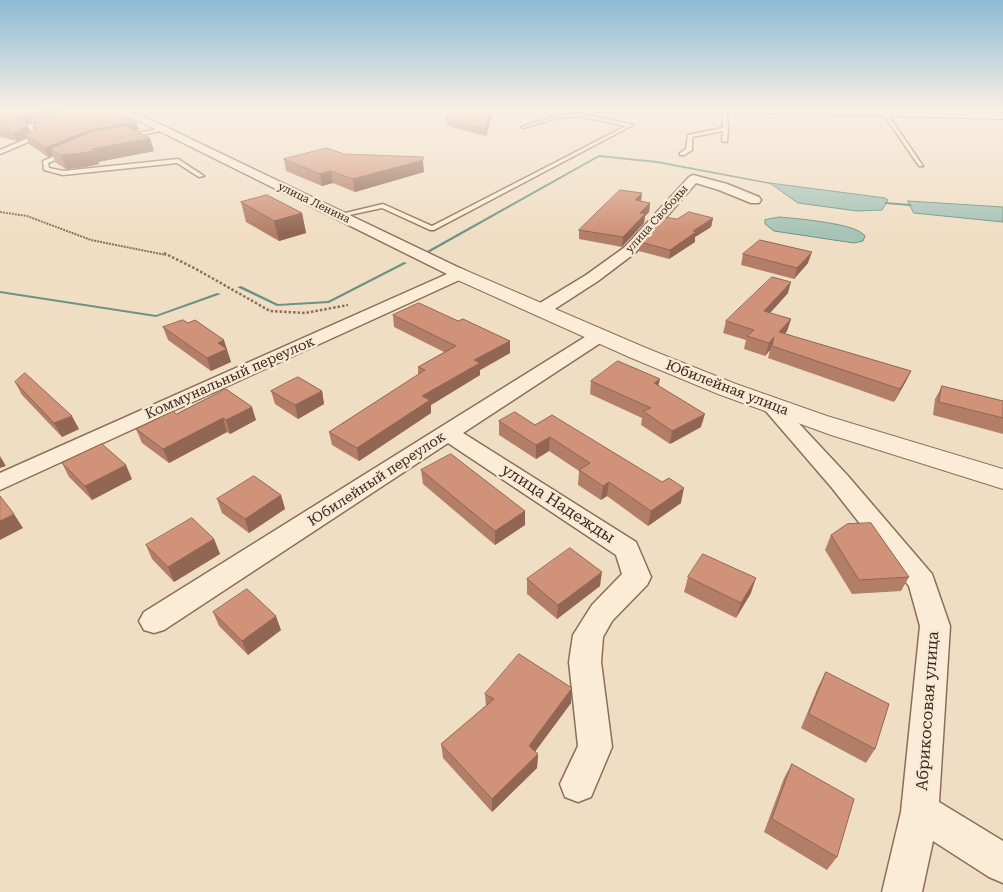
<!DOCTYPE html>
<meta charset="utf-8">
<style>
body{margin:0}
canvas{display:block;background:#f0dec4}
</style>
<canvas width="1003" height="892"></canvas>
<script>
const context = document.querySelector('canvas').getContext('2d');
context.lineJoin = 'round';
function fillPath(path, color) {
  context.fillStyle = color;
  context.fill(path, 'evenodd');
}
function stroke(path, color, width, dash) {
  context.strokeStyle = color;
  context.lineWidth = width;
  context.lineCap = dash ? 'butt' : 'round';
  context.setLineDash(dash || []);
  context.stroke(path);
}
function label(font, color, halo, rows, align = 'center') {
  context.font = font + ' "Roboto Serif",serif';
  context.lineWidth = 5;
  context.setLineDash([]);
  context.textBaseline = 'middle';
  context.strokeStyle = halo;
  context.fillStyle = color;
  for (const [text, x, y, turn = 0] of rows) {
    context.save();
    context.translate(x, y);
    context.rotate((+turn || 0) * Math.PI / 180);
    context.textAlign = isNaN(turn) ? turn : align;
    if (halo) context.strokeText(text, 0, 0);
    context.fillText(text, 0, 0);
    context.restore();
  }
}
const water = new Path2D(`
 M770 183 885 198 888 200 882 210 857 211 798 203Z
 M908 201 1003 207V222L914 213Z
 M780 217C798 219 856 223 865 236L863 241 854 243 774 231 765 224V220Z`);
const stream = new Path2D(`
 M599 155 657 161 772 183 770 184 657 163 599 157 430 252 427 251Z
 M885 202 910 204 912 205 910 206 886 204H885Z
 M404 262 407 263 329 303 277 306 237 287 241 286 278 304 328 301Z
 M0 291 156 315 217 293 221 294 156 317 0 293Z`);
const pathFar2 = new Path2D(`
 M631 109 713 111`);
const pathFar1 = new Path2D(`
 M0 212 27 216 91 240 166 255`);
const path = new Path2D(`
 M164 253 196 269 270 311 305 313 348 305`);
const service = new Path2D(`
 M579 109H583L582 114 633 125 434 230H430L382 208 340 217 337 215 383 204 432 226 626 126 579 116 558 118 523 128 521 127 558 116 577 114Z
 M723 109H727L728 129 727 142 722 141 723 131 692 137V150L684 155H680V153L686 149 688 135 723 128Z
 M882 112H886L923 166H919Z
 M49 120 51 122 32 127 36 132 35 139 0 154V150L31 137 32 132 27 125Z
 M163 128 165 130 126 138 123 136Z
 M67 151 69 154 48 163 49 168 63 171 178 159 204 176 199 177 177 163 63 175 44 170 43 161Z`);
const minor = new Path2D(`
 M108 109H120L147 118 466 271 468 274 466 277 0 490V473L447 274 141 122Z
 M693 175 727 184 759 197 761 200 759 203H751L719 190 696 183 635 253 598 281 547 314H535L532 310 535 306 586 275 625 247 689 177Z
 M599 331 605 332 608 336 605 340 463 433 636 542 651 577 647 585 612 621 603 637 601 662 612 747 591 797 578 802 565 797 560 784 578 746 569 662 573 635 592 605 622 574 616 555 448 443 164 630 154 633 144 630 139 621 144 612 593 332Z
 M771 399 778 401 848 476 932 574 950 626 939 802 1003 841V883L989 877 933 841 922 892H882L901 812 920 626 909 586 832 488 764 409 761 405 764 401Z`);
const tertiary = new Path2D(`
 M460 268 646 348 736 384 827 416 1003 469V489L831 435 718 394 629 357 453 278 450 274 453 270Z`);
const secondary = new Path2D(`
 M728 109H854L1003 113V119L733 112Z`);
const wall = new Path2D(`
 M0 109H108L136 122 139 130 135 131 154 151 98 162 99 164 86 167 66 169 55 162 53 155 48 157 29 144 26 137 17 141 0 137ZM33 122 34 126V131L30 133 26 124Z
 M451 109H494L486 136 447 126 446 119Z
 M344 154 424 172 355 192 333 183 322 186 286 171 284 159Z
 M241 202 302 213 306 233 279 241 246 222Z
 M641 202 650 203 649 212 645 216 644 223 622 247 579 239V230Z
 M713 218 711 227 695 237V242L669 259 639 251 640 242Z
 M743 254 808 263 794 279 741 265Z
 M788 293 770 313 791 319 787 331 785 334 911 371 905 383 894 402 768 358 770 350 765 356 744 349 746 340 723 333 726 321Z
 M393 315 458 321 510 341V353L480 370V375L431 405V413L359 461 332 445 329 432 418 375V367L444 352 394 327Z
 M163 327 226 349 231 362 211 371 168 340Z
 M591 381 659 386 701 427 670 444 641 425 642 418 590 394Z
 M15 382 79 429 62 437 22 395Z
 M942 386 1003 401V434L933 415 935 399Z
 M271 391H322L324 404 298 419 275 404Z
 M176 414 256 420 230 434 227 432 169 463 142 443 136 429Z
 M499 421 535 425 681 503 648 526 607 496 601 500 578 485 579 471 549 451 536 459 499 435Z
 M62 463 132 479 92 500 69 477Z
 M421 470 525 511V525L495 545 423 484Z
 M281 495 285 509 249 533 222 513 217 499Z
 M831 535 909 577 901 591 852 594 825 550Z
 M214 539 220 554 174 582 152 559 146 545Z
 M688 577 751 593 736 618 684 592Z
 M527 579 600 586 557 619 527 594Z
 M213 612 281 630 248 655 219 626Z
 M826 672 875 749 866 763 801 728 818 687Z
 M485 694 571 703 535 751 538 754 537 768 492 812 443 758 441 744 486 706Z
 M792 764 837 857 827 870 764 832 784 778Z`);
const shadedWall = new Path2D(`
 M48 109H67L63 110 62 114 27 123 25 126 22 118 23 115Z
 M492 109H494L486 136 485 129Z
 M136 122 139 130 93 138 50 149 53 155 48 157 45 148 90 130Z
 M27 124 30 132 29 136 25 135 26 137 17 141 13 133Z
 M150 138 154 151 98 162 99 164 86 167 66 169 61 155Z
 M423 160 424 172 355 192 353 179Z
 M331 171 333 183 322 186 320 174Z
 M642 193 641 202 635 200Z
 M650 203 649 212 645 216 644 223 622 247 623 237 640 213Z
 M302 213 306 233 279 241 274 221Z
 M713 218 711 227 695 237V242L669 259 670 250 693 231Z
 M812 252 808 263 794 279 797 268Z
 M791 282 788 293 761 323 764 311Z
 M791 319 787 331 776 344 779 332Z
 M774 337 770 350 765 356 769 343Z
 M224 340 231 362 211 371 207 358 218 343Z
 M510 341V353L480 370V375L431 405V413L359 461 357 448 422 396 474 360Z
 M911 371 905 383 894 402 900 389Z
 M660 379 657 392 654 383Z
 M322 391 324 404 298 419 295 405Z
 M252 407 256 420 230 434 226 420Z
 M705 414 701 427 670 444 672 431Z
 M72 416 79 429 62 437 54 423Z
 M223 418 227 432 169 463 163 449Z
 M550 437 549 451 536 459V445Z
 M0 456 6 466 0 468Z
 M126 465 132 479 92 500 85 486Z
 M609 482 607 496 601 500 603 486Z
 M684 488 681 503 648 526 651 511Z
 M281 495 285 509 249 533 245 519Z
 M525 511V525L495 545V531Z
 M14 514 23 528 0 540V521Z
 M214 539 220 554 174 582 168 567Z
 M602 572 600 586 557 619 558 605Z
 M756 578 751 593 736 618 741 603Z
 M276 616 281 630 248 655 242 641Z
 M572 688 571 703 529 760V746Z
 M538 754 537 768 492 812V799Z`);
const building = new Path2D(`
 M0 109H48L23 115 22 118 27 124 26 127 13 133 0 129Z
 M67 109H108L136 122 90 130 45 148 25 135 34 131 35 124 32 120 66 111Z
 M451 109H492L485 129 446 119Z
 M125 126 150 138 92 149 94 151 81 153 61 155 50 149 93 131Z
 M327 148 344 154 423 157V160L353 179 331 171 320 174 284 159Z
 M620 190 642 193 635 200 650 203 640 213 645 214 623 237 579 230Z
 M267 195 302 213 274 221 241 202Z
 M689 212 713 218 693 231 696 232 670 250 640 242 662 217 677 219Z
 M760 240 812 252 797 268 743 254Z
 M772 277 791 282 764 311 791 319 779 332 911 371 900 389 772 346 774 337 769 343 747 336 754 330 726 321Z
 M419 303 458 321 463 319 510 341 474 360 480 363 422 396 430 400 357 448 329 432 425 370 418 367 456 346 393 315Z
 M183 320 188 323 195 320 224 340 218 343 227 349 207 358 163 327Z
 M618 361 660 379 654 383 705 414 672 431 643 411 651 408 591 381Z
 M25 373 72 416 54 423 15 382Z
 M298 377 322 391 295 405 271 391Z
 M942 386 1003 401V418L939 402Z
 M226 389 252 407 226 420 223 418 163 449 136 429 173 411 176 414Z
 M515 412 535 425 552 415 662 482 669 478 684 488 651 511 609 482 603 486 579 470 590 463 550 437 536 445 499 421Z
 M102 444 126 465 85 486 62 463Z
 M451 454 525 511 495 531 421 470Z
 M254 476 281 495 245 519 217 499Z
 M0 496 14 514 0 521Z
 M192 518 214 539 168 567 146 545Z
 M871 523 909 577 859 580 831 535 847 524Z
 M570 548 602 572 558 605 527 579Z
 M703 554 756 578 741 603 688 577Z
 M247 589 276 616 242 641 213 612Z
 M519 654 572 688 529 746 538 754 492 799 441 744 494 699 485 694Z
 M826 672 889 704 875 749 809 714Z
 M792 764 854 799 837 857 772 819Z`);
const farStreetnames = [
 ["улица Ленина",314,203,26],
 ["улица Свободы",657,219,-48]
];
const streetNames = [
 ["Коммунальный переулок",230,378,-24],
 ["Юбилейная улица",727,388,21],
 ["Юбилейный переулок",377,479,-33]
];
const nearStreetnames = [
 ["улица Надежды",558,504,33],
 ["Абрикосовая улица",928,711,-86]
];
fillPath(water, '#a6c3b7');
stroke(water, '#6c9284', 1);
fillPath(stream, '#6c9284');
stroke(service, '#8c6e59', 3);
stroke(minor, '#8c6e59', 3);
stroke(tertiary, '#8c6e59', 2);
stroke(secondary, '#6e4f3c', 2);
stroke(pathFar2, '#8c6e59', 1, [2, 1]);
stroke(pathFar1, '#8c6e59', 2, [2, 1]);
stroke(path, '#8c6e59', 2.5, [2.5, 2]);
fillPath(service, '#faecd7');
fillPath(minor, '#faecd7');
fillPath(tertiary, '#faecd7');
fillPath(secondary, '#faecd7');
fillPath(wall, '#b37e67');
fillPath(shadedWall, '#926654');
fillPath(building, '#d09278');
stroke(building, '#926654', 1);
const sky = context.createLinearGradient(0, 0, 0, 234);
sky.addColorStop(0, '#8dbad4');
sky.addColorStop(0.47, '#f8f0e4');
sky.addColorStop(1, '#f8f0e400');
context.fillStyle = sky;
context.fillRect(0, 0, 1003, 234);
label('11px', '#3b281e', '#f7e9d4', farStreetnames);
label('14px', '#3b281e', '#f7e9d4', streetNames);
label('16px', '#3b281e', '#f7e9d4', nearStreetnames);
</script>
